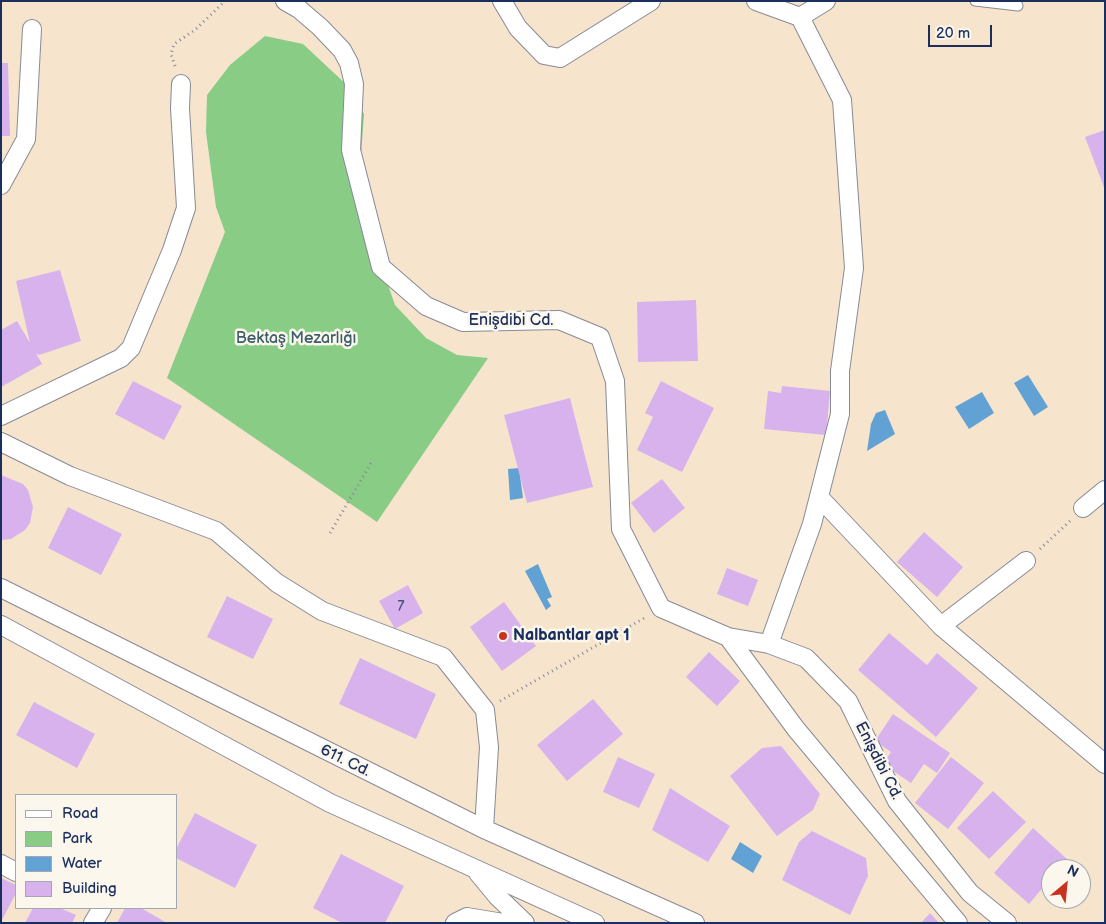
<!DOCTYPE html>
<meta charset="utf-8">
<style>
body{margin:0}
#map{position:relative;width:1106px;height:924px;overflow:hidden;background:#f6e4cd;font-family:"Balsamiq Sans",sans-serif}
canvas{display:block}
.frame{position:absolute;inset:0;border:2px solid #1b2f5e;pointer-events:none}
.legend{position:absolute;left:15px;top:794px;width:162px;height:115px;box-sizing:border-box;background:#fbf7ec;border:1px solid #a1a7b3;margin:0;padding:6px 9px;list-style:none;font-size:15px;color:#1b2f5e}
.legend li{display:flex;align-items:center;gap:10px;height:25px}
.legend b{width:25px;border:1px solid #a1a7b3}
.north{position:absolute;left:1041px;top:859px;width:50px;height:50px;box-sizing:border-box;background:#fbf7ec;border:1px solid #a1a7b3;border-radius:50%;rotate:28deg;font-size:14px;font-weight:700;line-height:20px;text-align:center;color:#1b2f5e}
.north::after{content:'';display:block;margin:auto;width:18px;height:22px;background:#c8321e;clip-path:polygon(50% 0,100% 100%,50% 72%,0 100%)}
.scale{position:absolute;left:928px;top:25px;width:64px;height:22px;box-sizing:border-box;border:2px solid #1b2f5e;border-top:0;padding-left:6px;font-size:15px;line-height:18px;white-space:nowrap;color:#1b2f5e;-webkit-text-stroke:4px #fbf7ec;paint-order:stroke}
</style>
<div id="map">
<canvas width="1106" height="924"></canvas>
<div class="frame"></div>
<ul class="legend">
<li><b style="height:6px;background:#fff"></b>Road</li>
<li><b style="height:14px;background:#89cc85"></b>Park</li>
<li><b style="height:14px;background:#62a1d4"></b>Water</li>
<li><b style="height:14px;background:#d8b2ed"></b>Building</li>
</ul>
<div class="north">N</div>
<div class="scale">20 m</div>
</div>
<script>
const context = document.querySelector('canvas').getContext('2d');
context.lineJoin = 'round';
function fillPath(path, color) {
  context.fillStyle = color;
  context.fill(path, 'evenodd');
}
function stroke(path, color, width, dash) {
  context.strokeStyle = color;
  context.lineWidth = width;
  context.lineCap = dash ? 'butt' : 'round';
  context.setLineDash(dash || []);
  context.stroke(path);
}
function label(font, color, halo, rows, align = 'center') {
  context.font = font + ' "Balsamiq Sans",sans-serif';
  context.lineWidth = 5;
  context.setLineDash([]);
  context.textBaseline = 'middle';
  context.strokeStyle = halo;
  context.fillStyle = color;
  for (const [text, x, y, turn = 0] of rows) {
    context.save();
    context.translate(x, y);
    context.rotate((+turn || 0) * Math.PI / 180);
    context.textAlign = isNaN(turn) ? turn : align;
    if (halo) context.strokeText(text, 0, 0);
    context.fillText(text, 0, 0);
    context.restore();
  }
}
const green = new Path2D(`
 M265 36 303 44 349 87 364 114 359 185 364 216 395 305 426 338 457 355 488 358 377 522 167 378 225 232 216 207 206 132 207 95 230 65Z`);
const water = new Path2D(`
 M1028 375 1048 407 1034 416 1014 383Z
 M982 392 994 413 969 429 955 407Z
 M885 410 895 434 867 451 871 424 876 413Z
 M519 468 523 498 510 500 508 469Z
 M538 564 552 597 547 599 551 606 546 610 525 571Z
 M740 842 762 856 753 873 731 859Z`);
const building = new Path2D(`
 M1 63H8L10 136H1Z
 M1105 130V190L1085 137Z
 M60 270 81 341 39 355 36 353 42 364 1 387V330L17 321 30 343 16 281Z
 M696 300 698 361 638 362 637 302Z
 M133 381 182 406 164 440 115 414Z
 M661 381 714 408 682 472 637 450 653 417 645 413Z
 M782 386 830 391 826 435 764 429 768 391 781 393Z
 M570 398 593 487 527 503 504 415Z
 M1 475 23 484 28 490 33 507 30 523 25 530 11 539 1 540Z
 M662 479 685 508 654 533 631 503Z
 M68 507 122 534 101 575 48 548Z
 M924 532 963 567 937 597 897 562Z
 M727 568 758 580 748 606 717 594Z
 M408 585 423 613 395 629 379 601Z
 M227 596 273 619 253 659 207 637Z
 M504 602 536 646 502 671 470 627Z
 M889 633 927 665 937 653 978 688 936 737 858 670Z
 M709 652 740 681 717 706 686 677Z
 M360 658 436 694 416 739 339 704Z
 M593 699 623 734 567 781 537 745Z
 M34 702 95 734 77 768 16 735Z
 M893 714 950 753 937 773 924 764 911 783 883 764 891 752 875 741Z
 M781 746 820 794 813 810 777 836 730 776 762 748Z
 M618 757 655 774 639 808 603 792Z
 M951 757 984 783 948 829 915 803Z
 M670 788 730 826 708 862 652 830Z
 M993 791 1026 822 989 859 957 828Z
 M195 813 257 845 235 888 176 858V849Z
 M1033 828 1067 859 1059 869H1051V878L1029 904 994 873Z
 M812 831 866 858 868 876 850 915 782 880 799 842Z
 M341 854 404 886 385 923H342L313 908Z
 M1 878 16 885V893L1 922Z
 M33 908H60L76 915 72 923H25Z
 M125 908H141L167 923H117Z
 M930 913 939 923H921Z`);
const path = new Path2D(`
 M175 66 171 54 174 44 195 30 225 1
 M330 533 371 463
 M1040 549 1070 521
 M500 701 646 617`);
const service = new Path2D(`
 M975 1 1018 6 1016 1`);
const minor = new Path2D(`
 M285 1 299 9 320 27 342 50 349 63 354 84 351 150 381 267 426 306 463 322 559 320 600 337 615 381 621 529 661 608 728 637 796 729 958 923
 M502 1 518 28 544 55 560 58 651 1
 M756 1 800 17 826 1
 M1 185 26 139 32 29
 M1 416 121 358 131 348 172 250 186 208 180 108 181 84
 M1 442 70 476 216 531 277 583 322 611 443 657 485 710 489 747 484 829
 M819 497 941 626 1105 764
 M1083 508 1105 490
 M1 588 484 829 695 923
 M1 625 330 803 595 923
 M941 626 1026 561
 M728 637 769 644 806 658 848 701 897 801 970 893 1007 923
 M769 644 812 524 840 414V371L854 268 842 100 800 17
 M1 864 16 872
 M478 873 497 896 525 923
 M93 923 102 908
 M455 923 467 917 503 923`);
const markers = [
 [503,636,5,"#c8321e"]
];
const numberNames = [
 ["7",401,607]
];
const streetNames = [
 ["Enişdibi Cd.",511,321],
 ["611. Cd.",345,761,26],
 ["Enişdibi Cd.",878,761,63]
];
const parkNames = [
 ["Bektaş Mezarlığı",296,339]
];
const poiNames = [
 ["Nalbantlar apt 1",513,636]
];
fillPath(green, '#89cc85');
fillPath(water, '#62a1d4');
fillPath(building, '#d8b2ed');
stroke(service, '#888a96', 11);
stroke(minor, '#888a96', 20);
stroke(path, '#888a96', 3, [1, 4]);
stroke(service, '#fff', 9);
stroke(minor, '#fff', 18);
for (const [x, y, r, color] of markers) {
  const dot = new Path2D();
  dot.arc(x, y, r, 0, 2 * Math.PI);
  context.fillStyle = color;
  context.fill(dot);
  stroke(dot, '#fbf7ec', 2);
}
label('14px', '#4a5082', null, numberNames);
label('16px', '#1b2f5e', '#fbf7ec', streetNames);
label('16px', '#3c5e6a', '#fbf7ec', parkNames);
label('bold 16px', '#1b2f5e', '#fbf7ec', poiNames, 'left');
</script>
